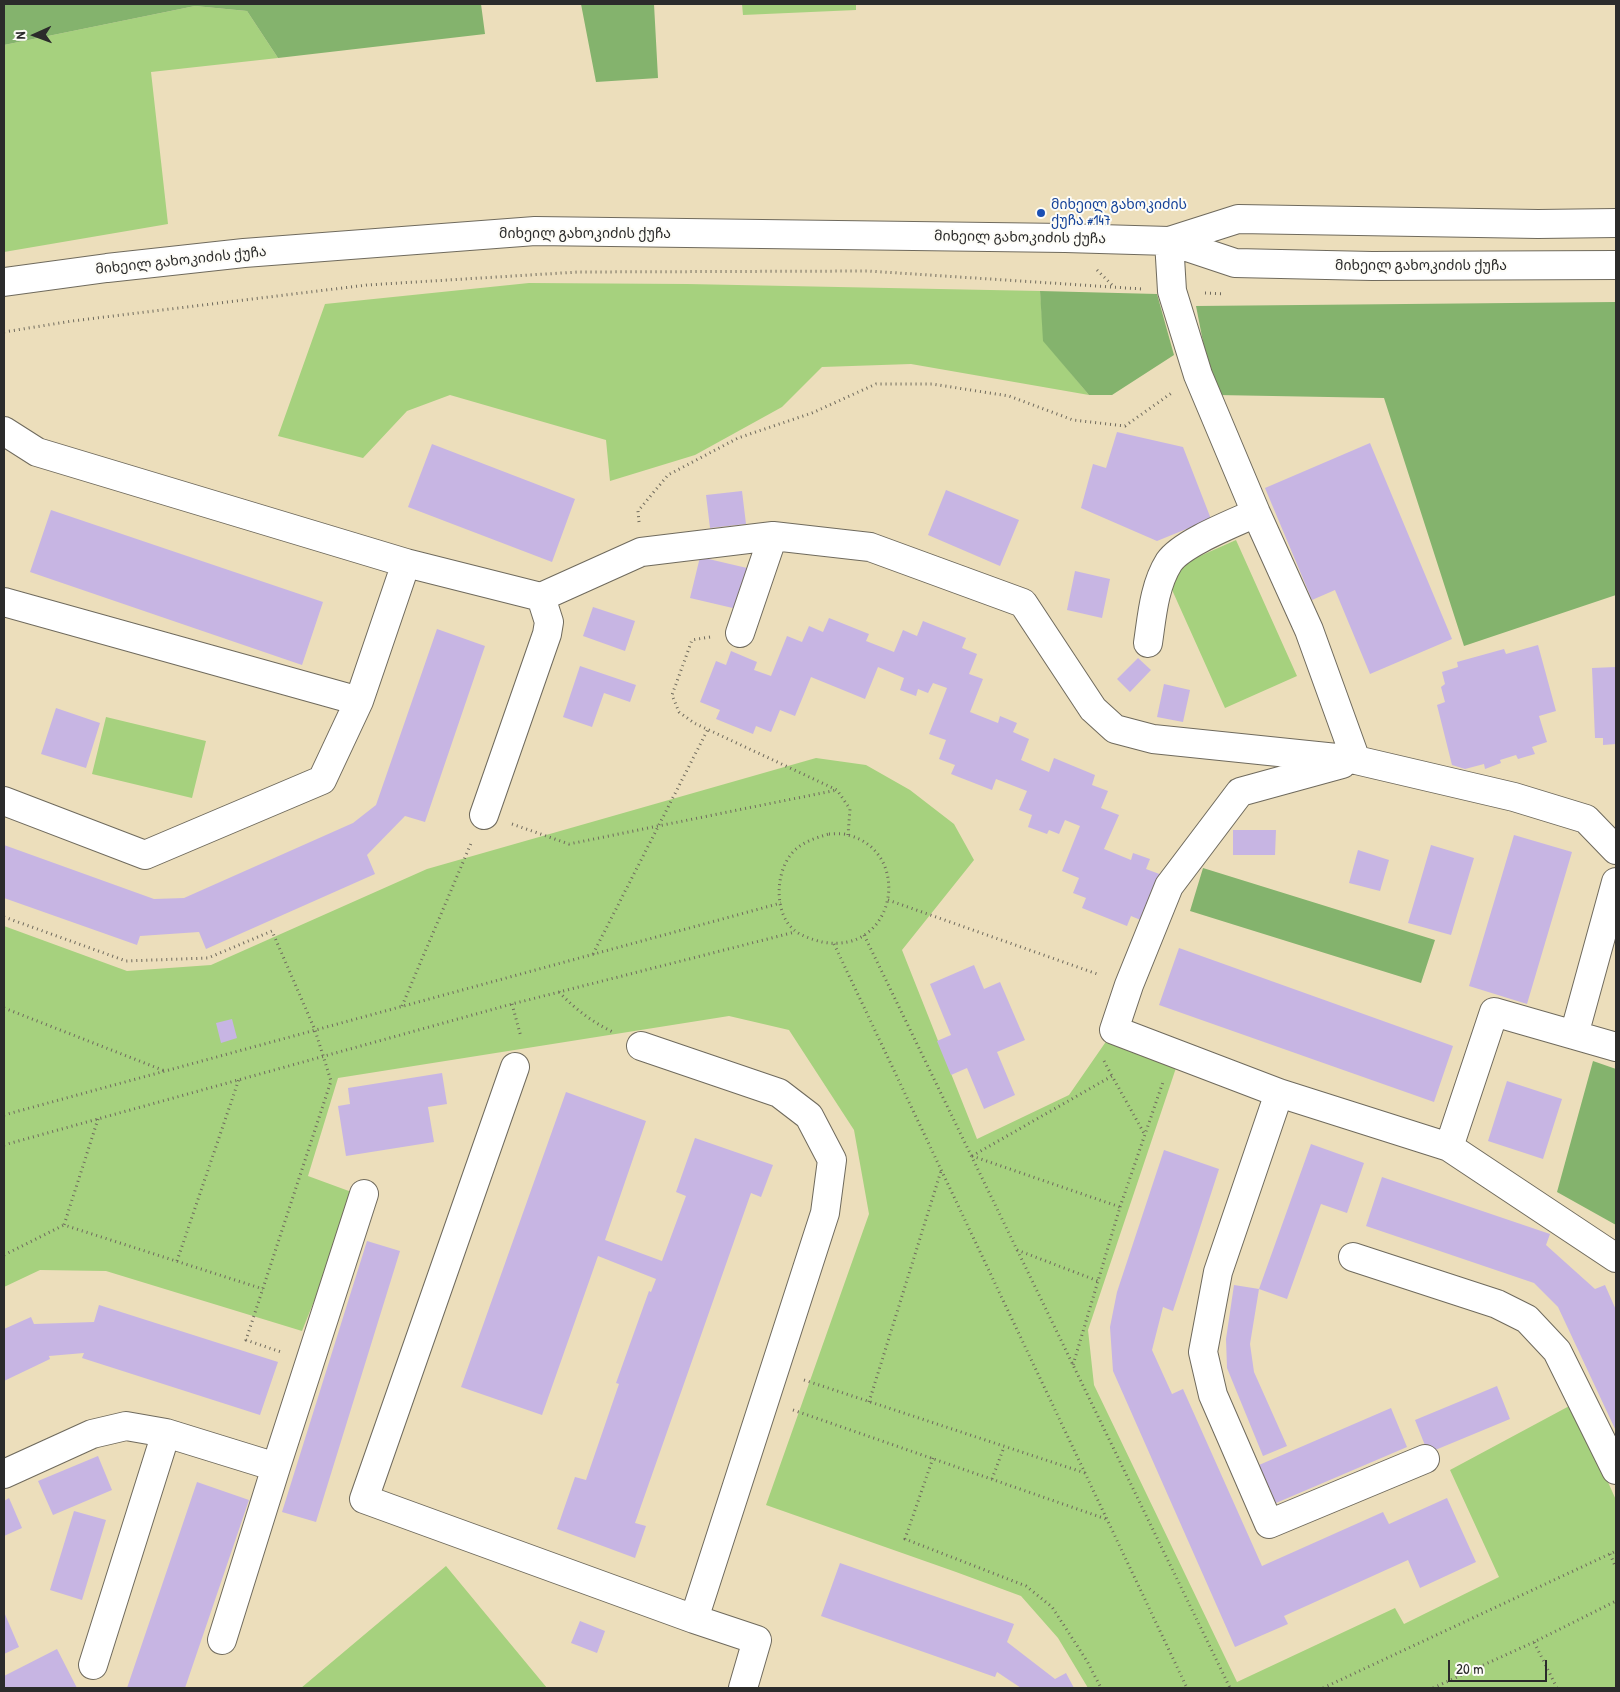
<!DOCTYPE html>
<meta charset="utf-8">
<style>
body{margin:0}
#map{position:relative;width:1620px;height:1692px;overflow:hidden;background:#ecdebb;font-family:"Patrick Hand",sans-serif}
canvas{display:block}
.frame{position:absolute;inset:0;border:5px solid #2b2b2b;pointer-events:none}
.north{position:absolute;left:10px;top:10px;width:50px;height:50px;-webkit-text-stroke:4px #fdfcf7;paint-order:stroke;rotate:268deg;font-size:14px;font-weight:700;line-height:20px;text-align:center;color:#2b2b2b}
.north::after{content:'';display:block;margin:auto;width:18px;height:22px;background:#2b2b2b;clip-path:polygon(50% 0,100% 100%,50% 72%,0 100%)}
.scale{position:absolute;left:1448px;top:1660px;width:99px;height:22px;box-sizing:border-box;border:2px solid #2b2b2b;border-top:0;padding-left:6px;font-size:15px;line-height:18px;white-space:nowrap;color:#2b2b2b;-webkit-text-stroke:4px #fdfcf7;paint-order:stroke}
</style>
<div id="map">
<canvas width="1620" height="1692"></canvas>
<div class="frame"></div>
<div class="north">N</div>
<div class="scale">20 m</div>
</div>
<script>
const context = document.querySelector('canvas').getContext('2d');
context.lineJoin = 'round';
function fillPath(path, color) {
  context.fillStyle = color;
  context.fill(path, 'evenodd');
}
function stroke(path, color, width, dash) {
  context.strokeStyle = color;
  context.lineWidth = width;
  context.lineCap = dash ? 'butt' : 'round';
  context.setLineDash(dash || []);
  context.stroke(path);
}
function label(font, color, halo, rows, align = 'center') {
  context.font = font + ' "Patrick Hand","Noto Sans Georgian",sans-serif';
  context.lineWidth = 4;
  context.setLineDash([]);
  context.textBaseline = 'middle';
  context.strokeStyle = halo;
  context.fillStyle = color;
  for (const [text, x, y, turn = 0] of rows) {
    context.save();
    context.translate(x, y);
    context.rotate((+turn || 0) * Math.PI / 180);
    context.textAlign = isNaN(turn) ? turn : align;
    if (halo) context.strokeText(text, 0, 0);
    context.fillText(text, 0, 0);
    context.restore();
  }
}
const green = new Path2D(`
 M742 4H856V10L743 15Z
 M195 6 247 11 278 58 151 72 168 224 4 252V45Z
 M529 283 687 284 1040 291 1044 341 1089 395 911 364 822 367 782 407 695 455 610 481 606 440 450 395 407 411 363 458 278 436 325 304Z
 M1236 540 1297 676 1225 708 1164 572Z
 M106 717 206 741 192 798 92 774Z
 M816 758 866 765 910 790 954 824 974 860 902 950 977 1139 1069 1095 1114 1030 1180 1056 1088 1330 1094 1385 1237 1682 1395 1608 1404 1624 1499 1577 1450 1470 1573 1404 1616 1500V1688H1088L1058 1638 1021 1596 956 1572 766 1505 869 1214 854 1130 789 1030 729 1016 338 1078 308 1176 357 1194 302 1331 106 1271 40 1270 4 1287V926L127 971 211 965 427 869Z
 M446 1566 547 1688H301Z`);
const forest = new Path2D(`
 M4 4H481L485 34 278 58 247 11 195 6 4 45Z
 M581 4H654L658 78 596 82Z
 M1040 291 1157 294 1174 355 1112 395H1089L1043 341Z
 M1616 302V595L1464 646 1384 398 1217 395 1205 352 1196 306Z
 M1203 868 1435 940 1421 983 1190 911Z
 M1593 1061 1616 1069V1225L1557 1192Z`);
const building = new Path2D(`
 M1117 432 1183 447 1211 519 1157 541 1081 508 1093 464 1106 468Z
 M1370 443 1452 639 1370 674 1335 590 1312 600 1265 488Z
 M432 444 575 499 552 562 408 507Z
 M946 490 1019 520 1000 566 928 535Z
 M742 491 746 524 710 528 706 495Z
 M51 510 323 602 302 665 30 572Z
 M700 557 747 568 737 609 690 598Z
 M1075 571 1110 579 1102 618 1067 610Z
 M593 607 635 621 625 651 583 636Z
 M829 618 869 634 866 641 894 652 903 630 917 636 923 621 966 638 962 648 977 654 969 674 983 679 970 712 998 723 1000 716 1017 723 1013 732 1029 739 1021 760 1049 772 1054 758 1095 775 1092 785 1108 791 1101 808 1119 815 1104 849 1131 860 1133 853 1150 859 1146 869 1162 875 1143 921 1131 916 1127 926 1082 908 1086 898 1073 893 1079 878 1062 871 1080 826 1065 820 1059 834 1049 830 1047 834 1028 827 1032 815 1019 810 1027 791 996 779 992 790 951 774 955 765 939 759 946 740 929 734 947 688 933 683 928 693 918 689 916 696 900 690 904 678 878 667 865 699 811 677 795 716 780 710 771 732 756 726 753 734 716 719 720 710 700 702 716 661 726 665 731 651 757 662 754 670 771 676 787 636 802 642 809 626 823 632Z
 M437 629 485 646 425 822 405 816 367 855 375 874 206 949 199 932 140 936 137 945 4 898V845L154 899 184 898 353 823 376 805Z
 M1538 645 1556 711 1539 716 1547 742 1532 747 1535 754 1518 759 1516 755 1500 760 1501 763 1485 769 1484 764 1465 769 1452 765 1437 705 1445 702 1441 687 1445 684 1442 672 1458 667 1457 662 1504 649 1506 654Z
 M1138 658 1151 670 1130 692 1117 679Z
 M580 666 636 685 630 702 604 693 592 727 563 717Z
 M1616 667V744L1603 745V738H1595L1592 668Z
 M1164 684 1190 690 1183 722 1157 717Z
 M56 708 100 723 86 768 41 754Z
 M1233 830H1276L1275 855H1233Z
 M1514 835 1572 852 1527 1004 1469 986Z
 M1431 845 1474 858 1451 935 1408 923Z
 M1358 850 1389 860 1380 891 1349 883Z
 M1179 948 1453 1046 1434 1102 1159 1005Z
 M974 965 984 989 1000 982 1025 1040 997 1052 1015 1095 984 1109 967 1068 951 1075 937 1041 951 1035 930 984Z
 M232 1019 237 1038 221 1043 216 1023Z
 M442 1073 447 1104 428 1107 434 1142 346 1156 338 1106 350 1104 348 1088Z
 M1507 1081 1562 1099 1543 1159 1488 1141Z
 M566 1092 646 1121 605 1240 662 1261 686 1196 676 1192 695 1138 773 1165 761 1197 751 1193 635 1523 646 1526 635 1558 557 1529 575 1477 586 1480 619 1384 616 1383 649 1291 651 1292 656 1279 598 1256 542 1415 461 1387Z
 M1311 1144 1364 1163 1347 1213 1321 1204 1287 1299 1259 1289 1250 1344 1254 1372 1287 1446 1263 1456 1227 1368 1226 1339 1234 1285 1259 1289Z
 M1164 1150 1219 1169 1173 1311 1163 1307 1152 1350 1172 1394 1183 1389 1262 1566 1383 1512 1389 1524 1447 1498 1476 1562 1420 1588 1408 1560 1284 1616 1288 1624 1235 1647 1113 1371 1110 1327 1117 1292Z
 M1382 1177 1550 1234 1546 1245 1595 1289 1605 1285 1616 1310V1431L1558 1307 1534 1283 1366 1226Z
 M367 1241 400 1251 316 1522 282 1512Z
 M99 1305 278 1362 260 1415 82 1358 84 1353 49 1356 50 1359 4 1381V1329L31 1317 34 1324 94 1322Z
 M1497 1386 1510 1419 1428 1453 1415 1420Z
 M1391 1408 1407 1447 1276 1503 1259 1465Z
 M98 1456 112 1490 53 1515 38 1481Z
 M197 1482 249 1500 185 1688H127Z
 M9 1498 22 1528 4 1536V1501Z
 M74 1511 106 1520 82 1600 50 1590Z
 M840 1563 1014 1624 1007 1642 1055 1679 1066 1673 1074 1688H1021L997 1672 995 1677 821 1616Z
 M4 1612 19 1647 4 1654Z
 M580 1621 605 1631 597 1653 571 1643Z
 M57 1649 77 1688H4V1676Z`);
const path = new Path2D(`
 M1097 270 1114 287
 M1205 293 1224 294
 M4 332 72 321 367 285 578 272 868 271 1142 289
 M639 522 638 511 668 475 738 438 812 413 876 384H932L1009 396 1073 420 1125 426 1173 392
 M710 637 692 640 672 695 679 712 694 723 837 790 850 809 848 835
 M512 824 569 844 837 790
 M829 834C835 834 842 833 848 835 914 852 896 956 822 942 814 940 801 936 794 930 774 913 775 873 792 853 802 842 815 838 829 834Z
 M888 900 1100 975
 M4 917 126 961 208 958 272 931 315 1030 331 1081 246 1340 281 1352
 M864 935 1230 1688
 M834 944 1187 1688
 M593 954 708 729
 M559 992C575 1009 592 1022 613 1032
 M512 1004 521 1037
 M402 1006 472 841
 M4 1008 165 1071
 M1104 1061 1112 1076
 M4 1115 781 903
 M98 1119 64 1225 263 1289
 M4 1145 512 1004 795 932
 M972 1156 1120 1207 1073 1365
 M972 1156 1112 1076 1145 1135
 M1120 1207 1163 1082
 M1017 1250 1098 1281
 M4 1255 64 1225
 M177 1261 239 1079
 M804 1380 1085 1473
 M869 1402 941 1171
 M793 1410 1106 1519
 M933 1458 905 1539 1026 1586 1052 1607 1087 1661 1101 1688
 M992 1479 1004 1447
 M1610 1554 1616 1568
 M1323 1688 1616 1551
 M1433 1688 1534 1642
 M1557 1688 1534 1642 1616 1601`);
const minor = new Path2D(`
 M1169 241 1172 291 1198 375 1256 513 1309 630 1356 760
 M1169 241 1238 219 1538 224 1616 223
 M4 282 107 268 244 253 535 231 1065 238 1169 241 1235 263 1372 266 1616 265
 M4 431 37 452 406 563
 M4 602 359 701
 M740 633 773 536
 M1148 643C1152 616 1154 586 1169 562 1182 543 1234 523 1256 513
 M1342 764 1240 792 1169 886 1129 985 1114 1030 1279 1093 1449 1147 1616 1258
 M4 801 145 855 322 780 359 701 406 563 541 597 641 552 773 536 870 547 1023 603 1093 709 1115 729 1153 739 1356 760 1514 797 1586 819 1616 850
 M484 815 547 634 549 622 541 597
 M1574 1035 1616 882
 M641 1046 779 1093 809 1116 832 1160 825 1213 694 1619
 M515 1067 364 1499 694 1619 757 1640 743 1688
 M1279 1093 1218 1272 1203 1352 1213 1395 1269 1524 1425 1459
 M1449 1147 1494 1012 1616 1047
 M1353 1257 1497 1304 1527 1319 1557 1351 1616 1470
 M4 1474 92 1434 126 1426 166 1433
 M222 1640 276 1467 364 1194
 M93 1665 166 1433 276 1467`);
const markers = [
 [1041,213,5,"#1a4fb4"]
];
const transitNames = [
 ["მიხეილ გახოკიძის",1051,205],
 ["ქუჩა #147",1051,221]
];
const streetNames = [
 ["მიხეილ გახოკიძის ქუჩა",585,234],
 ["მიხეილ გახოკიძის ქუჩა",1020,238,1],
 ["მიხეილ გახოკიძის ქუჩა",181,261,-6],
 ["მიხეილ გახოკიძის ქუჩა",1421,266]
];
fillPath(green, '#a6d17e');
fillPath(forest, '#84b36d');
fillPath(building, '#c7b5e3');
stroke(minor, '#6f6a5d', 30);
stroke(path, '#6f6a5d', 3, [1, 4]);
stroke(minor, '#fff', 28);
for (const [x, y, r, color] of markers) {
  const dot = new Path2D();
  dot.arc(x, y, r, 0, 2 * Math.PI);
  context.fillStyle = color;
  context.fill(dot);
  stroke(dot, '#fdfcf7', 2);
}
label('14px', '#164399', '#fdfcf7', transitNames, 'left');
label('14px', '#2b2b2b', '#fdfcf7', streetNames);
</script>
